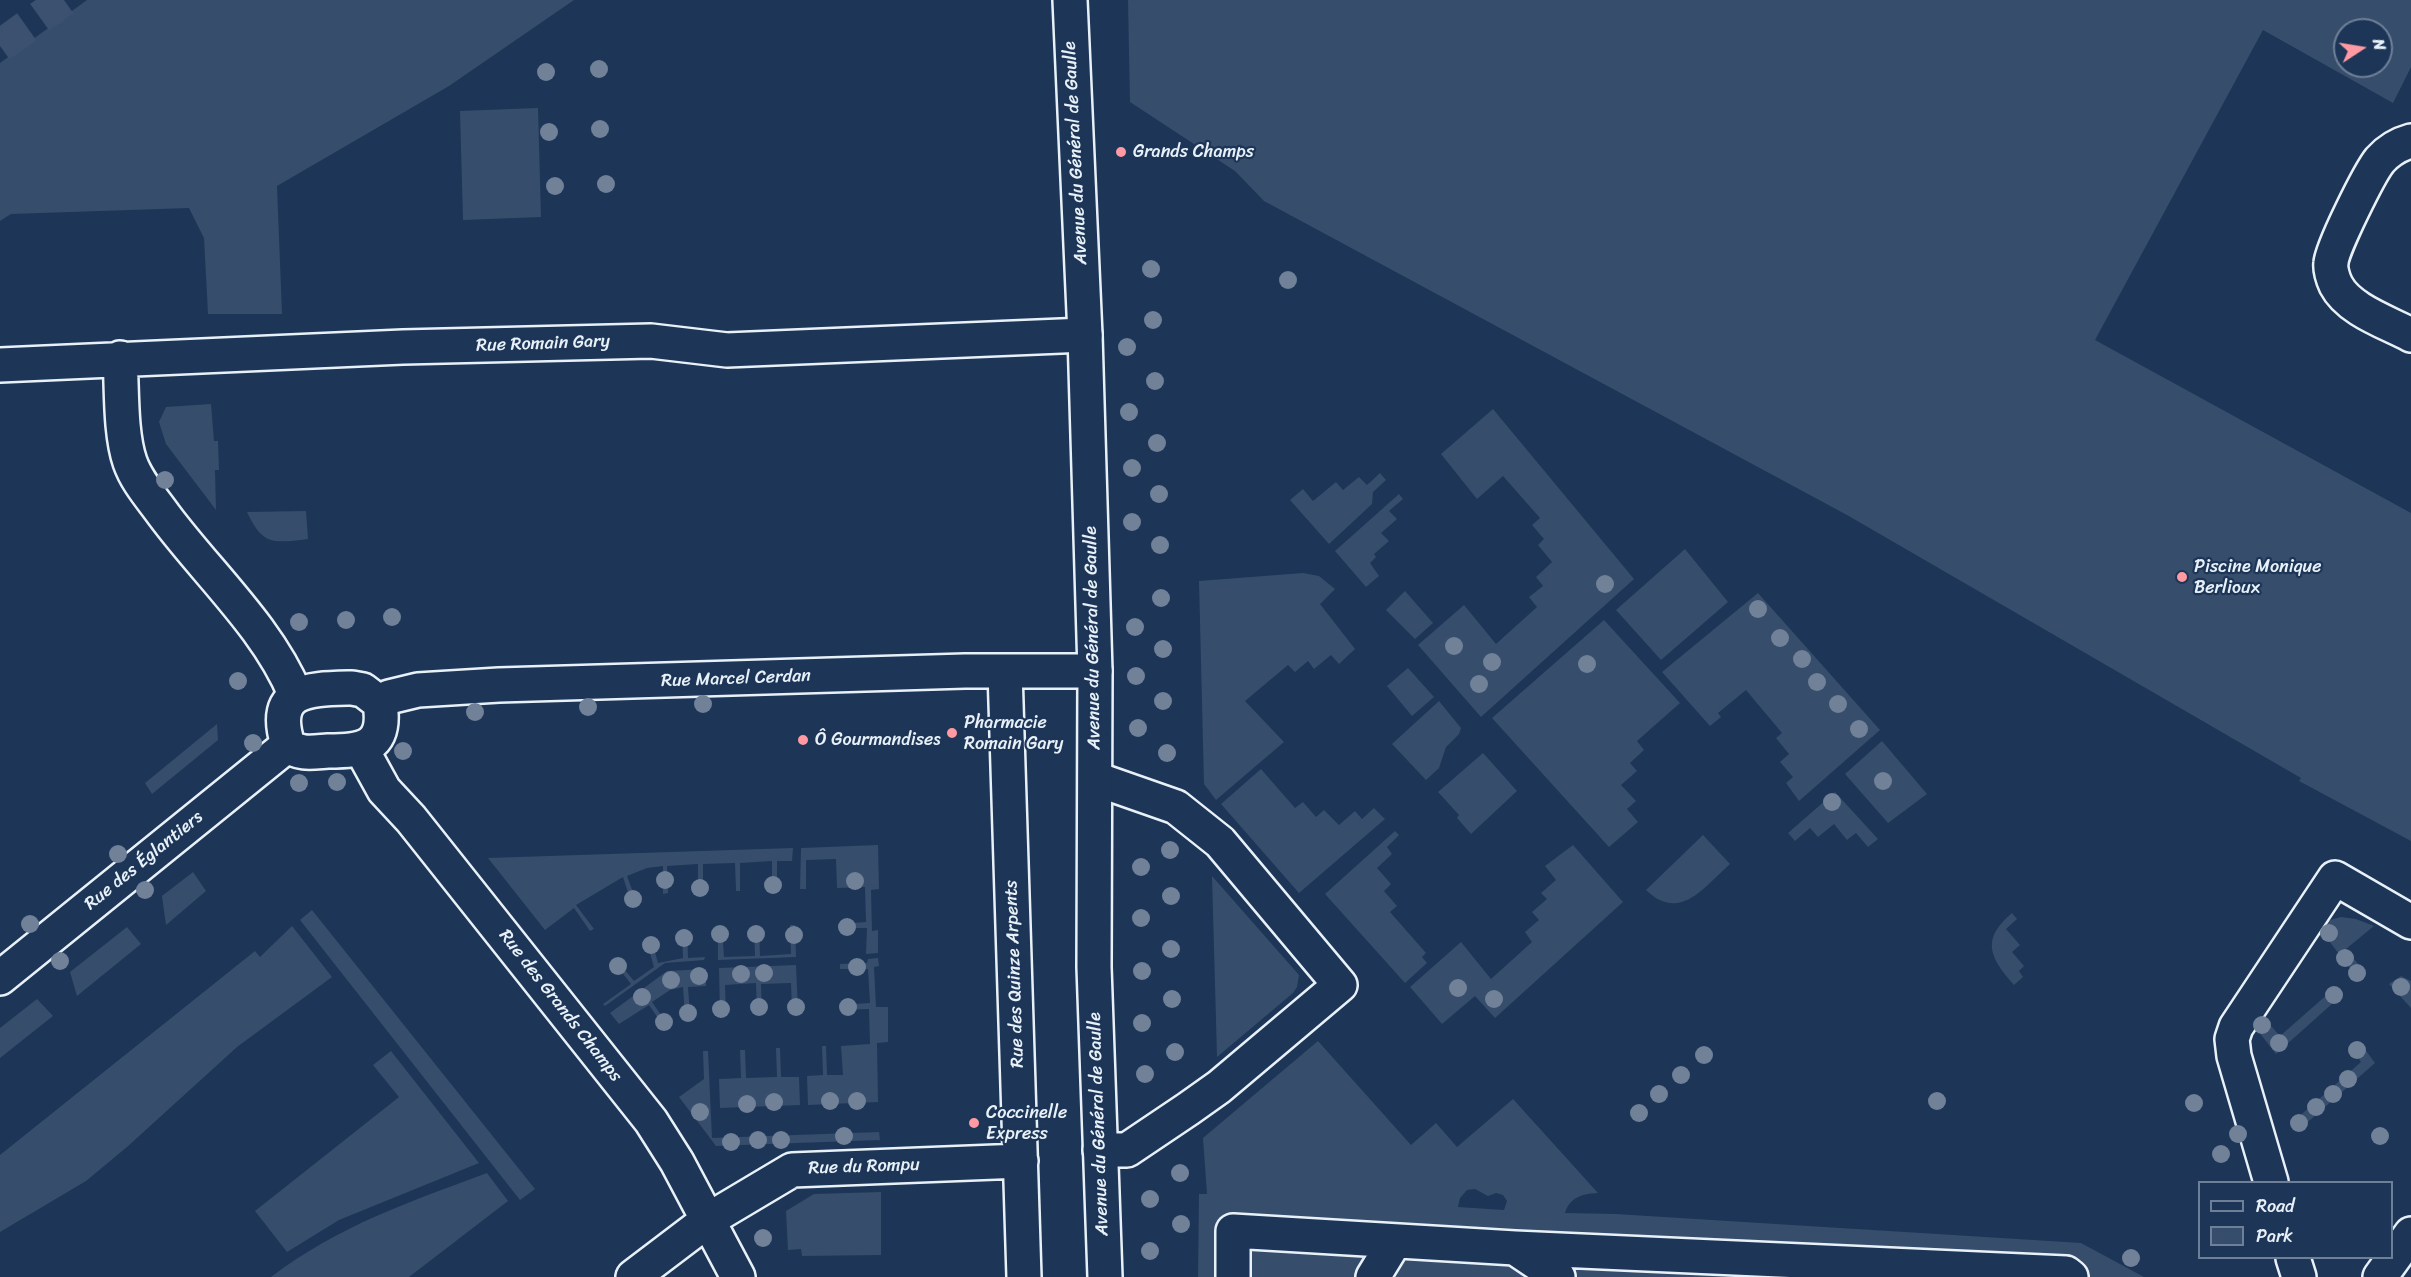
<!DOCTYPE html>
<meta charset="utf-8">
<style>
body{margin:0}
#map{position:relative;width:2411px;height:1277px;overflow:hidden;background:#1d3557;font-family:Sriracha,sans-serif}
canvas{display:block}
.legend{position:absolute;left:2198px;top:1181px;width:195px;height:78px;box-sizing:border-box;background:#1d3557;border:2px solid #6e8097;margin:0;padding:8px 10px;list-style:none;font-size:18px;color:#e8f1f8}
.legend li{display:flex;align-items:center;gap:12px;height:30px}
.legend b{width:30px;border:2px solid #6e8097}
.north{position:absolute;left:2333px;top:18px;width:60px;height:60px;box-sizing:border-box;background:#1d3557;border:2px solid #6e8097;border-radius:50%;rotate:78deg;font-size:16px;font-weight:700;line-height:24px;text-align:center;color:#e8f1f8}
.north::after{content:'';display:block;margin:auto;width:21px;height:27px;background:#ff9aa2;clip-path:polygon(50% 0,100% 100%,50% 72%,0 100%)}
</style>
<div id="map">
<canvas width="2411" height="1277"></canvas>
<ul class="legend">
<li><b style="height:8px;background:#1d3557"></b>Road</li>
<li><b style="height:16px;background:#374d6c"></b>Park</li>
</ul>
<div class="north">N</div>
</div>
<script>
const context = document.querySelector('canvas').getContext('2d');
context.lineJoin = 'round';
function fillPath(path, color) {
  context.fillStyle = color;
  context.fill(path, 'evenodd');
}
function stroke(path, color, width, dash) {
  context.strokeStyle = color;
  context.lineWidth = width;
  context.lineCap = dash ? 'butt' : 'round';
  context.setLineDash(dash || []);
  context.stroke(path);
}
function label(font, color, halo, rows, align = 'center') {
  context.font = font + ' Sriracha,sans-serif';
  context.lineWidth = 4.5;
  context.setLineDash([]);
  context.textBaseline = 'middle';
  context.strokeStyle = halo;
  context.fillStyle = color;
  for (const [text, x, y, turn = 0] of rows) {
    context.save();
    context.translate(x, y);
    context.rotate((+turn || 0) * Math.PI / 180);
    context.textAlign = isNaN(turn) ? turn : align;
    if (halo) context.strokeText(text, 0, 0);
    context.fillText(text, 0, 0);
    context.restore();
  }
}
const green = new Path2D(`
 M87 0H574L449 86 277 186 282 314H208L204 238 189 208 11 214 0 221V63Z
 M1128 0H2411V67L2393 103 2263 30 2095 340 2411 513V841L2299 781 2301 778 1847 515 1264 201 1235 171 1130 102ZM2345 30H2381V66H2345Z
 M538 108 541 217 463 220 460 111Z
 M211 404 214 441H218L219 470H215L216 510 166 444 159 422 166 407Z
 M1493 409 1634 579 1481 717 1418 645 1464 605 1496 644 1537 607 1529 597 1543 586 1536 577 1552 562 1538 545 1544 539 1532 525 1540 518 1503 476 1477 499 1441 454Z
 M1380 473 1386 480 1373 492 1372 504 1329 544 1290 500 1303 489 1313 501 1336 482 1343 490 1359 477 1367 485Z
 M1399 494 1403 499 1389 511 1397 519 1381 533 1389 541 1374 554 1376 557 1370 563 1379 576 1366 587 1335 551Z
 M306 511 308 539C273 543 263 546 247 512Z
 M1685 549 1728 602 1661 660 1616 610Z
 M1303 573 1319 576 1335 589 1320 604 1355 649 1339 664 1331 655 1314 669 1308 661 1295 672 1288 665 1245 701 1284 742 1216 800 1204 784 1199 581Z
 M1405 591 1433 623 1415 639 1386 610Z
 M1758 593 1880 730 1799 801 1786 783 1793 777 1780 762 1789 754 1776 738 1782 733 1746 690 1718 713 1721 717 1710 726 1662 672Z
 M1604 620 1680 703 1637 741 1644 750 1630 763 1637 771 1621 785 1636 801 1627 809 1638 822 1609 847 1492 718Z
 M1408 668 1434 697 1412 716 1387 686Z
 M1439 701 1461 728 1459 734 1446 747 1439 768 1426 780 1392 744Z
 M217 724 218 740 152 794 145 783Z
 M1882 741 1927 794 1888 823 1845 774Z
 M1483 753 1517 791 1471 834 1457 818 1459 815 1438 792Z
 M1261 769 1295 808 1303 802 1316 817 1324 810 1339 825 1355 811 1362 819 1374 808 1385 819 1299 893 1221 804Z
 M1835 792 1878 839 1868 847 1856 833 1847 840 1834 824 1818 837 1810 828 1795 841 1788 833Z
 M1395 831 1399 835 1387 847 1392 854 1377 868 1391 884 1384 891 1397 906 1390 912 1426 953 1422 957 1427 963 1405 983 1325 894Z
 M1703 835 1730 864C1704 887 1680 923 1646 890Z
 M878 845 879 889 871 890 872 931 878 930V953L866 954 867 928H838V924L866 922 865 887 837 888 836 859 806 860V889H800L801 848Z
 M1573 845 1623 902 1495 1018 1475 996 1442 1024 1410 987 1461 942 1491 979 1532 942 1525 932 1539 920 1532 912 1547 899 1541 893 1556 880 1545 866Z
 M793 848 792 861H777V890L772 891V861L740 863V891H736L735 863 703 864V893H698V864L667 866 668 893 663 894V866L647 868 627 876 637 903 632 905 623 877 576 905 594 929 590 931 574 908 545 930 488 858Z
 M193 872 206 891 166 925 162 896Z
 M1212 876 1299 975 1297 987 1293 993 1217 1057Z
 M312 910 527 1179 535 1189 520 1200 300 920Z
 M2012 913 2017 919 2006 929 2020 945 2012 952 2024 966 2019 971 2023 977 2014 985C1989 957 1981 939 2012 913Z
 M2341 917 2356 919 2374 926 2346 949 2366 974 2359 980 2316 924Z
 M790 925H795L796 957 718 960V928L722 927 724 957 755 956 754 927H759L760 956 791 954Z
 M292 926 332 977 237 1047 127 1147 86 1181 0 1232V1155L255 951 260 957Z
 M127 927 141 944 77 996 70 972Z
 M682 929H687L688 958 705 957 704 960 665 963 605 1006 603 1004 631 984 613 961 616 959 634 981 654 967 646 939 651 937 658 963 683 958Z
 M878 958 879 966 874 967 876 1007H888V1042L877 1043 878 1102 808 1105 807 1076 823 1075 822 1046H826L827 1075H843L841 1046 870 1044 869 1009 840 1010V1005L870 1003 868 969H840V964L867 963 868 959Z
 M796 965 798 1011H792L791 983 761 984 762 1013H757L756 983 725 985 726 1014 720 1015 719 968Z
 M706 969V986L688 987 690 1015 685 1016 683 987 670 990 652 1002 668 1025 664 1027 649 1005 619 1024 610 1013 667 971Z
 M2401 976 2411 981V1008L2389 984Z
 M2337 986 2343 994 2276 1054 2255 1027 2265 1019 2280 1036Z
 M37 999 53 1016 0 1058V1028Z
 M1318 1041 1411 1145 1436 1123 1457 1147 1513 1099 1598 1193C1582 1194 1570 1197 1565 1213L1616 1214 2081 1243 2144 1277H1198L1199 1194H1207L1203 1138ZM1475 1189 1488 1196 1496 1193 1503 1195 1507 1201 1504 1210 1458 1207 1460 1198 1467 1190Z
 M2359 1041 2375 1063 2301 1128 2295 1120 2361 1062 2351 1047Z
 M776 1048H780L781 1077H799L800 1105 720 1108 719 1079 741 1078 740 1050H745L746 1078 777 1077Z
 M391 1051 479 1163 339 1220 287 1252 255 1211 399 1097 373 1065Z
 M703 1051H708L712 1138 879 1132 880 1140 716 1146 679 1097 704 1079Z
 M487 1173 508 1201 409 1277H271C340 1225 407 1203 487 1173Z
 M881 1192V1255L802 1256 801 1249 788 1250 786 1211 814 1194Z`);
const highwayTunnel = new Path2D(`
 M0 46 64 0`);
const minor = new Path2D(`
 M2411 141C2400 144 2388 151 2380 160 2370 172 2332 248 2331 263 2330 269 2333 279 2336 285 2349 310 2387 322 2411 335
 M120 358C122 388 120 433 130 462 137 482 152 498 164 515 207 573 268 628 295 694
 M0 365 403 347 651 341 727 350 1085 335
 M1005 671 1024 1277
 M352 688 363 690 380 703C387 747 364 751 328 751 313 752 299 755 288 745 270 688 309 689 352 688Z
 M380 703 389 697 418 690 499 685 965 671H1095
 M362 750 384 790 411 819 651 1121 677 1162 738 1277
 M1096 779 1176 807 1220 842 1340 985 1219 1087 1188 1109 1127 1150H1100
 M0 978 288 745
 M2271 1182 2234 1056 2232 1039 2236 1027 2335 878 2411 922
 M1515 1248 1558 1277
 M2293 1258 2299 1277
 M633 1277 708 1220 792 1170 1021 1161
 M1233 1277V1231L1515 1248 2066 1273 2071 1277
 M1373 1277 1395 1241
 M2380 1277 2411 1234`);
const major = new Path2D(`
 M1070 0 1085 335 1095 671 1094 967 1105 1277`);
const trees = [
 [599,69],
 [546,72],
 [600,129],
 [549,132],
 [606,184],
 [555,186],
 [1151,269],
 [1288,280],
 [1153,320],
 [1127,347],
 [1155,381],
 [1129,412],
 [1157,443],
 [1132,468],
 [165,480],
 [1159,494],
 [1132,522],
 [1160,545],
 [1605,584],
 [1161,598],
 [1758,609],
 [392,617],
 [346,620],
 [299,622],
 [1135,627],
 [1780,638],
 [1454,646],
 [1163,649],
 [1802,659],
 [1492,662],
 [1587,664],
 [1136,676],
 [238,681],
 [1817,682],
 [1479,684],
 [1163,701],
 [703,704],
 [1838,704],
 [588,707],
 [475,712],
 [1138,728],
 [1859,729],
 [253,743],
 [403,751],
 [1167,753],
 [1883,781],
 [337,782],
 [299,783],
 [1832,802],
 [1170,850],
 [118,854],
 [1141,867],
 [665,880],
 [855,881],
 [773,885],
 [700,888],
 [145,890],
 [1171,896],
 [633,899],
 [1141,918],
 [30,924],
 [847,927],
 [2329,933],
 [720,934],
 [756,934],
 [794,935],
 [684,938],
 [651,945],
 [1171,949],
 [2345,958],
 [60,961],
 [618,966],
 [857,967],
 [1142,971],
 [764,973],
 [2357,973],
 [741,974],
 [699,976],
 [671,980],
 [2401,987],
 [1458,988],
 [2334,995],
 [642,997],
 [1172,999],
 [1494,999],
 [759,1007],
 [796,1007],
 [848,1007],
 [721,1009],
 [688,1013],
 [664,1022],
 [1142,1023],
 [2262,1025],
 [2279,1043],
 [2357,1050],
 [1175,1052],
 [1704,1055],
 [1145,1074],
 [1681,1075],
 [2348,1079],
 [1659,1094],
 [2333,1094],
 [830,1101],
 [857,1101],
 [1937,1101],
 [774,1102],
 [2194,1103],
 [747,1104],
 [2316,1107],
 [700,1112],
 [1639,1113],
 [2299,1123],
 [2238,1134],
 [844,1136],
 [2380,1136],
 [758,1140],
 [781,1140],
 [731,1142],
 [2221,1154],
 [1180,1173],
 [1150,1199],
 [1181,1224],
 [763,1238],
 [1150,1251],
 [2131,1258]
];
const markers = [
 [1121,152,6,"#ff9aa2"],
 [2182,577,6,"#ff9aa2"],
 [952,733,6,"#ff9aa2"],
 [803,740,6,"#ff9aa2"],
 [974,1123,6,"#ff9aa2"]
];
const poiNames = [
 ["Grands Champs",1133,152],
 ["Piscine Monique",2194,567],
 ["Berlioux",2194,588],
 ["Pharmacie",964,723],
 ["Romain Gary",964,744],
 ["Ô Gourmandises",815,740],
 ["Coccinelle",986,1113],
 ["Express",986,1134]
];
const streetNames = [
 ["Avenue du Général de Gaulle",1076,153,-93],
 ["Rue Romain Gary",543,344,-2],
 ["Avenue du Général de Gaulle",1093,638,-91],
 ["Rue Marcel Cerdan",736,679,-2],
 ["Rue des Églantiers",144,861,-39],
 ["Rue des Quinze Arpents",1015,974,-92],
 ["Rue des Grands Champs",560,1006,52],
 ["Avenue du Général de Gaulle",1099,1124,-92],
 ["Rue du Rompu",864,1167,-2]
];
fillPath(green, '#374d6c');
stroke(highwayTunnel, '#3b516f', 33, [33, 16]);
stroke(minor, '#e8f1f8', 38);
stroke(major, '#e8f1f8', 38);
stroke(minor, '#1d3557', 33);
stroke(major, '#1d3557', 33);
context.fillStyle = '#708198';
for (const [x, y] of trees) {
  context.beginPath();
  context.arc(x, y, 9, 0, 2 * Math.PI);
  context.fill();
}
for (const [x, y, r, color] of markers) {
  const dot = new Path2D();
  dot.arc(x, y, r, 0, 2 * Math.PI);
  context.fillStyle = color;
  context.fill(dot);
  stroke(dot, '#1d3557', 2);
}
label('18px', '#e8f1f8', '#1d3557', poiNames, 'left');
label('18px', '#e8f1f8', '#1d3557', streetNames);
</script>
